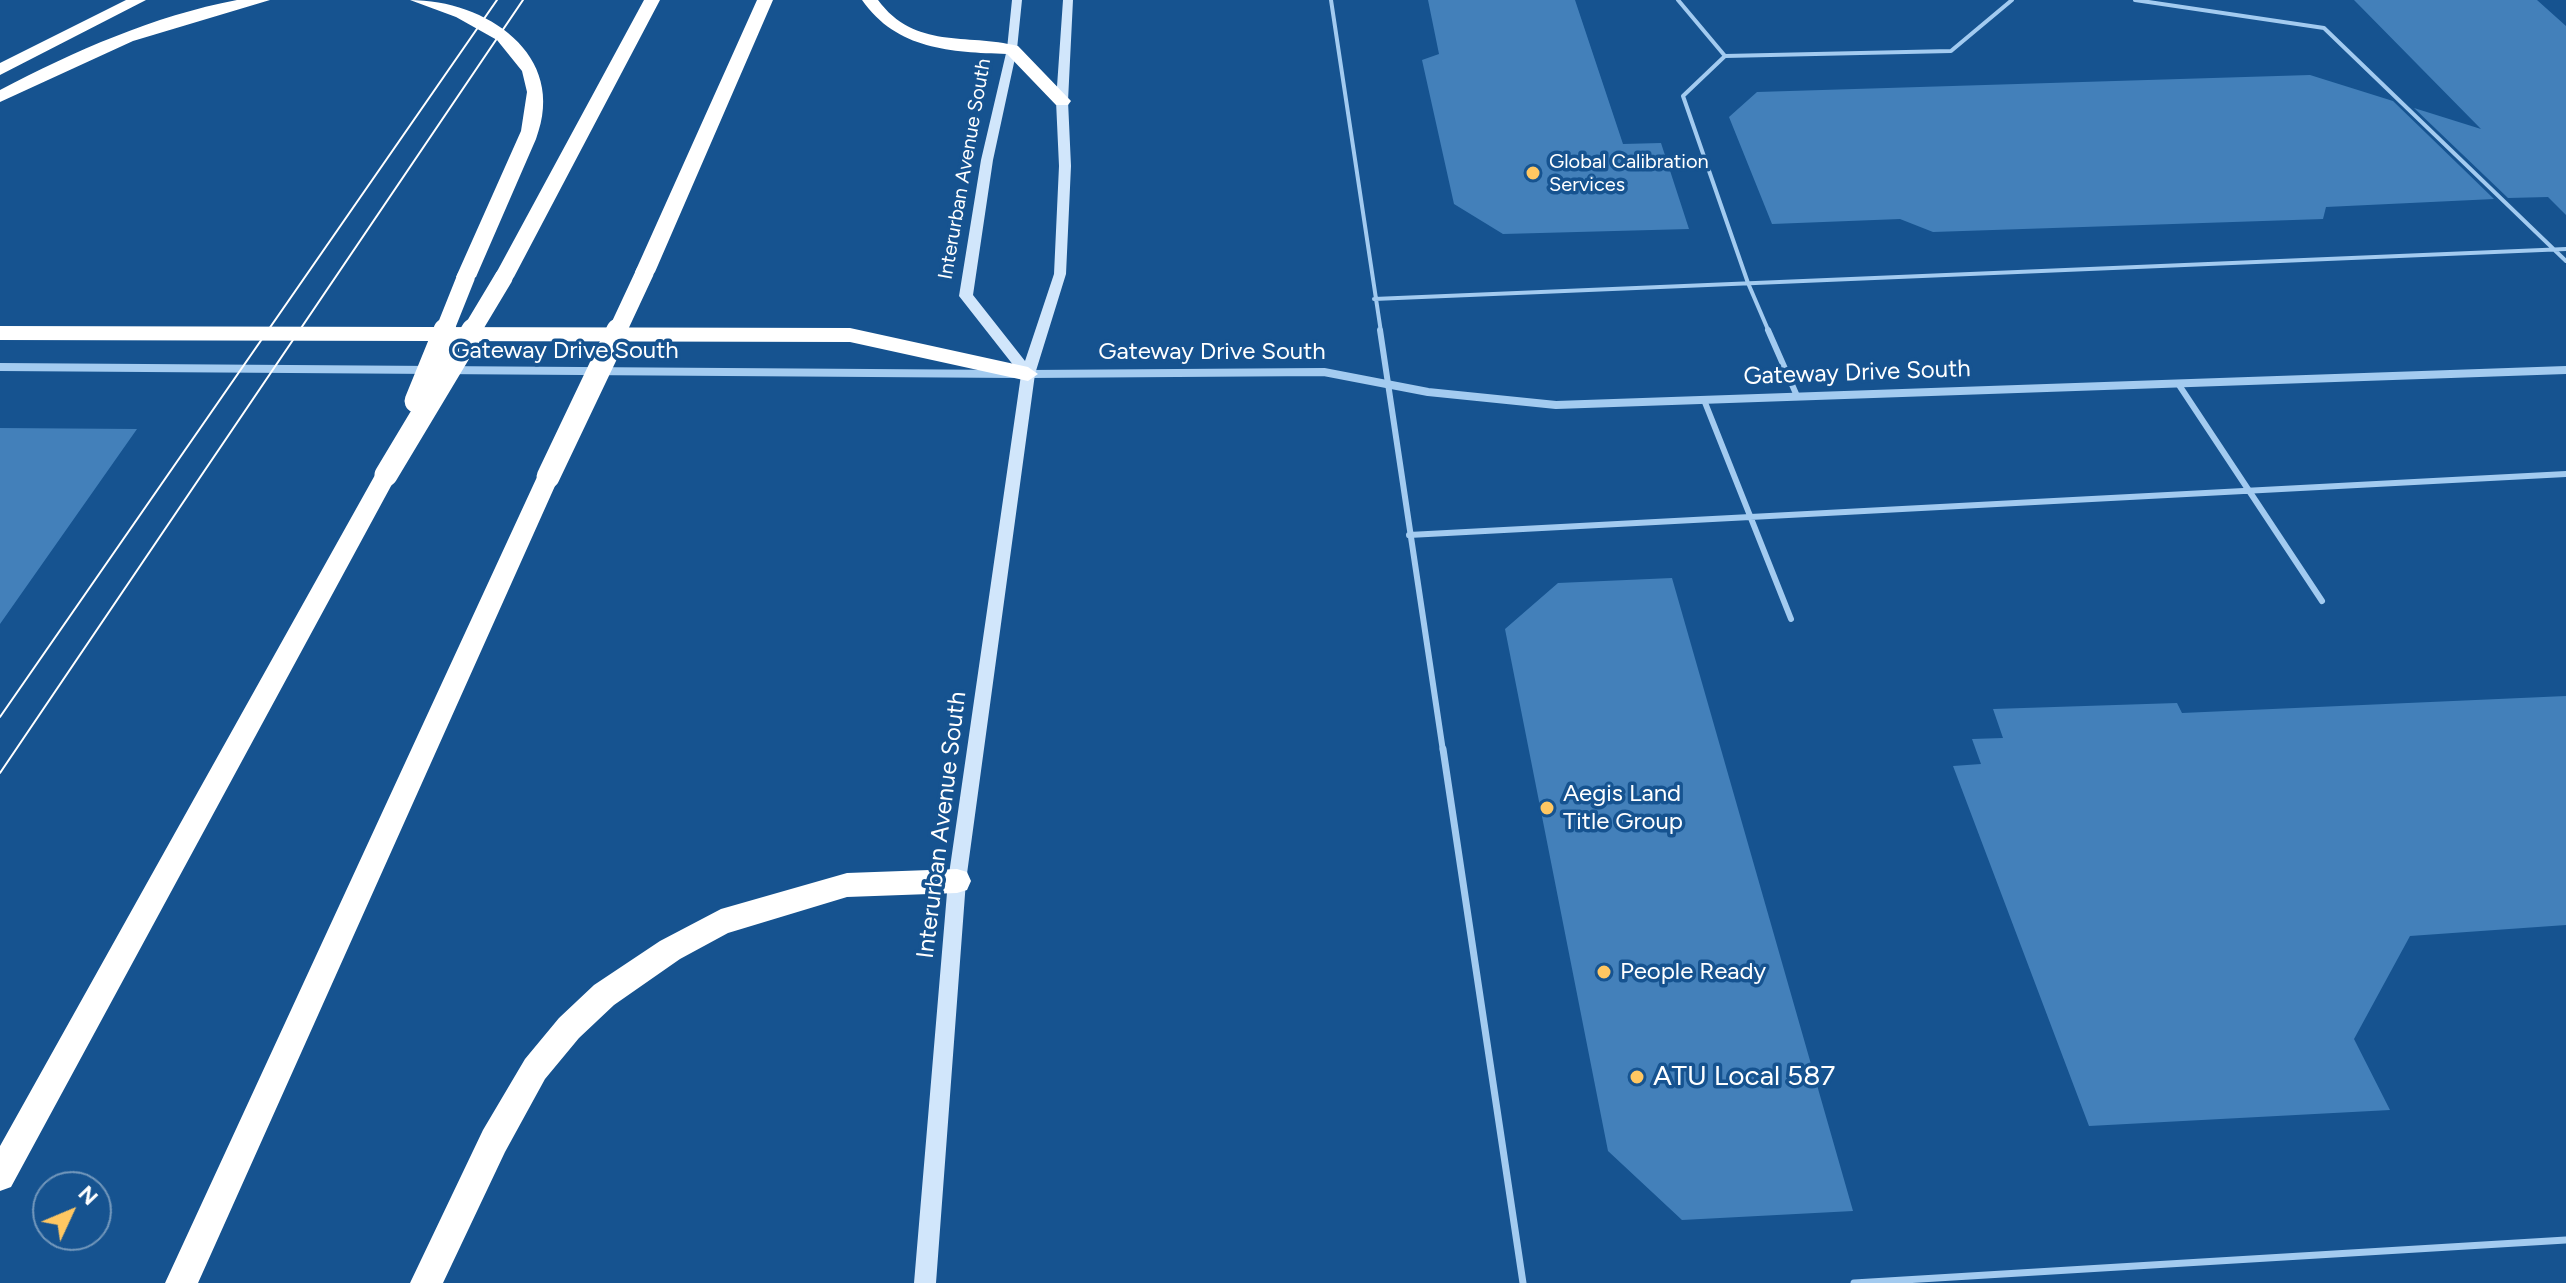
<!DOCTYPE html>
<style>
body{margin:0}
#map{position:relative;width:2566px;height:1283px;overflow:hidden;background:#165390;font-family:Figtree,sans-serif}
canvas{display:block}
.north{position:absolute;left:32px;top:1171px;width:80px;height:80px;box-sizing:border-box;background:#165390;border:2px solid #7398bc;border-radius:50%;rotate:46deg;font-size:22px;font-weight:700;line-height:32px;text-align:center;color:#fff}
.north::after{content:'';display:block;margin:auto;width:28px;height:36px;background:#ffc762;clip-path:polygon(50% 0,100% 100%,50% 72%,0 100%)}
</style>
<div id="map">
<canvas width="2566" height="1283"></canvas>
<div class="north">N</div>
</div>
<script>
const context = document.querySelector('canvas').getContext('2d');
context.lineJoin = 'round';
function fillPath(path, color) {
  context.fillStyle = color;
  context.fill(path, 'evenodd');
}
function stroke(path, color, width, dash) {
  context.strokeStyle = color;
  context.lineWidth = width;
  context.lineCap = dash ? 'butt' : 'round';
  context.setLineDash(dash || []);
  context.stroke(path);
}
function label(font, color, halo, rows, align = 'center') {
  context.font = font + ' Figtree,sans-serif';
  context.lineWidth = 7;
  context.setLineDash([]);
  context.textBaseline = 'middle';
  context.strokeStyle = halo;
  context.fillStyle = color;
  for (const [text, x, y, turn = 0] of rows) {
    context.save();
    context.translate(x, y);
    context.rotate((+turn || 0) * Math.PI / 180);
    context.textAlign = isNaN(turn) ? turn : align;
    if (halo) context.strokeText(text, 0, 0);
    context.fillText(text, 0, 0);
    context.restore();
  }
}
const building = new Path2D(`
 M1428 0H1575L1623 144 1661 143 1689 229 1503 234 1454 204 1422 60 1439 54Z
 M2354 0H2537L2566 26V215L2548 197 2508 198 2414 108 2481 129Z
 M2310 75 2393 101 2494 199 2326 207 2323 219 1933 232 1900 219 1772 224 1729 117 1757 92Z
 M0 428 137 429 0 624Z
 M1672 578 1853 1211 1682 1220 1608 1151 1505 629 1558 583Z
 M2566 696V925L2410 936 2354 1039 2390 1110 2089 1126 1953 766 1981 764 1972 739 2003 738 1993 709 2177 703 2182 713Z`);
const serviceFar2 = new Path2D(`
 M1331 0 1381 332
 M1678 0 1725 56
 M2135 0 2324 28 2566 261
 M1374 299 2566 249
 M1769 332 1748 283 1683 96 1725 56 1951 51 2012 0`);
const serviceFar1 = new Path2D(`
 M1380 330 1443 751
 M1768 330 1797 396
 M2179 385 2322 601
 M1704 400 1791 619
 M1409 535 2566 474`);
const service = new Path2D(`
 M1443 749 1523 1283
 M1854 1283 2566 1240`);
const minor = new Path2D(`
 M1029 374 1324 372 1428 392 1556 405 2566 370`);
const tertiary = new Path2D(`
 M0 363 1016 370 1022 374 1016 378 0 371Z`);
const secondary = new Path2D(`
 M1012 0H1022L1017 49 993 160 973 295 1025 361 1054 274 1059 166 1056 101 1063 0H1073L1068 101 1071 166 1066 274 1035 374 966 881 936 1283H914L948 881 1021 375 959 296 981 160 1007 49Z`);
const motorway = new Path2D(`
 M126 0H146L0 75V63Z
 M237 0H270L133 41 0 102V90C75 51 153 16 237 0Z
 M410 0C485 0 569 54 536 139L476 277 466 283 456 277 521 131 527 92 522 71 497 40 456 17Z
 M644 0H660L514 277 511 281H497L494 277Z
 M757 0H773L655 272 652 276H638L635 272Z
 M862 0H878C915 50 966 33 1018 46L1071 101 1068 105H1056L1007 54C951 52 897 50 862 0Z
 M0 326 850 328 1028 367 1038 374 1028 381 850 342 0 340Z
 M386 467 397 475 11 1187 0 1191V1146L375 475Z
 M548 469 559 477 198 1283H165L537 477Z
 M957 869 967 872 971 881 967 890 957 893 847 897 728 933 680 959 614 1005 579 1038 545 1079 505 1152 443 1283H410L483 1130 525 1059 559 1018 594 985 660 941 721 909 847 873Z`);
const tram = new Path2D(`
 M0 717 497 0
 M0 773 523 0`);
const motorwayBridgeFar1 = new Path2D(`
 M444 332 466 277
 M471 332 504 277
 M617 332 645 272`);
const motorwayBridge = new Path2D(`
 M416 401 445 330
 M386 475 473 330
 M548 477 618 330`);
const markers = [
 [1533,173,8,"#ffc762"],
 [1547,808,8,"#ffc762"],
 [1604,972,8,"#ffc762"],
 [1637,1077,8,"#ffc762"]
];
const farPoinames = [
 ["Global Calibration",1549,162],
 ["Services",1549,185]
];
const farStreetnames = [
 ["Interurban Avenue South",965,169,-80]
];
const streetNames = [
 ["Gateway Drive South",565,351],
 ["Gateway Drive South",1212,352],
 ["Gateway Drive South",1857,373,-2],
 ["Interurban Avenue South",942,825,-83]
];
const poiNames = [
 ["Aegis Land",1563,794],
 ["Title Group",1563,822],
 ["People Ready",1620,972]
];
const nearPoinames = [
 ["ATU Local 587",1653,1077]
];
fillPath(building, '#4380ba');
stroke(serviceFar2, '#a3cbf0', 4);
stroke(serviceFar1, '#a3cbf0', 6);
stroke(service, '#a3cbf0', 7);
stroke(minor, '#a3cbf0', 8);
fillPath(tertiary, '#a3cbf0');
fillPath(secondary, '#d1e6fb');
fillPath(motorway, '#fff');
stroke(tram, '#fff', 2);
stroke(motorwayBridgeFar1, '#fff', 18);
stroke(motorwayBridge, '#fff', 23);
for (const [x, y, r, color] of markers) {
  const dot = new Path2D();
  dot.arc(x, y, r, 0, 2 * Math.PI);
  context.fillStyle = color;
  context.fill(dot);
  stroke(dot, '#165390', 3);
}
label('20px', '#fff', '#165390', farPoinames, 'left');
label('20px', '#fff', '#165390', farStreetnames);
label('24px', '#fff', '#165390', streetNames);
label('24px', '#fff', '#165390', poiNames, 'left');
label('28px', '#fff', '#165390', nearPoinames, 'left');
</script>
